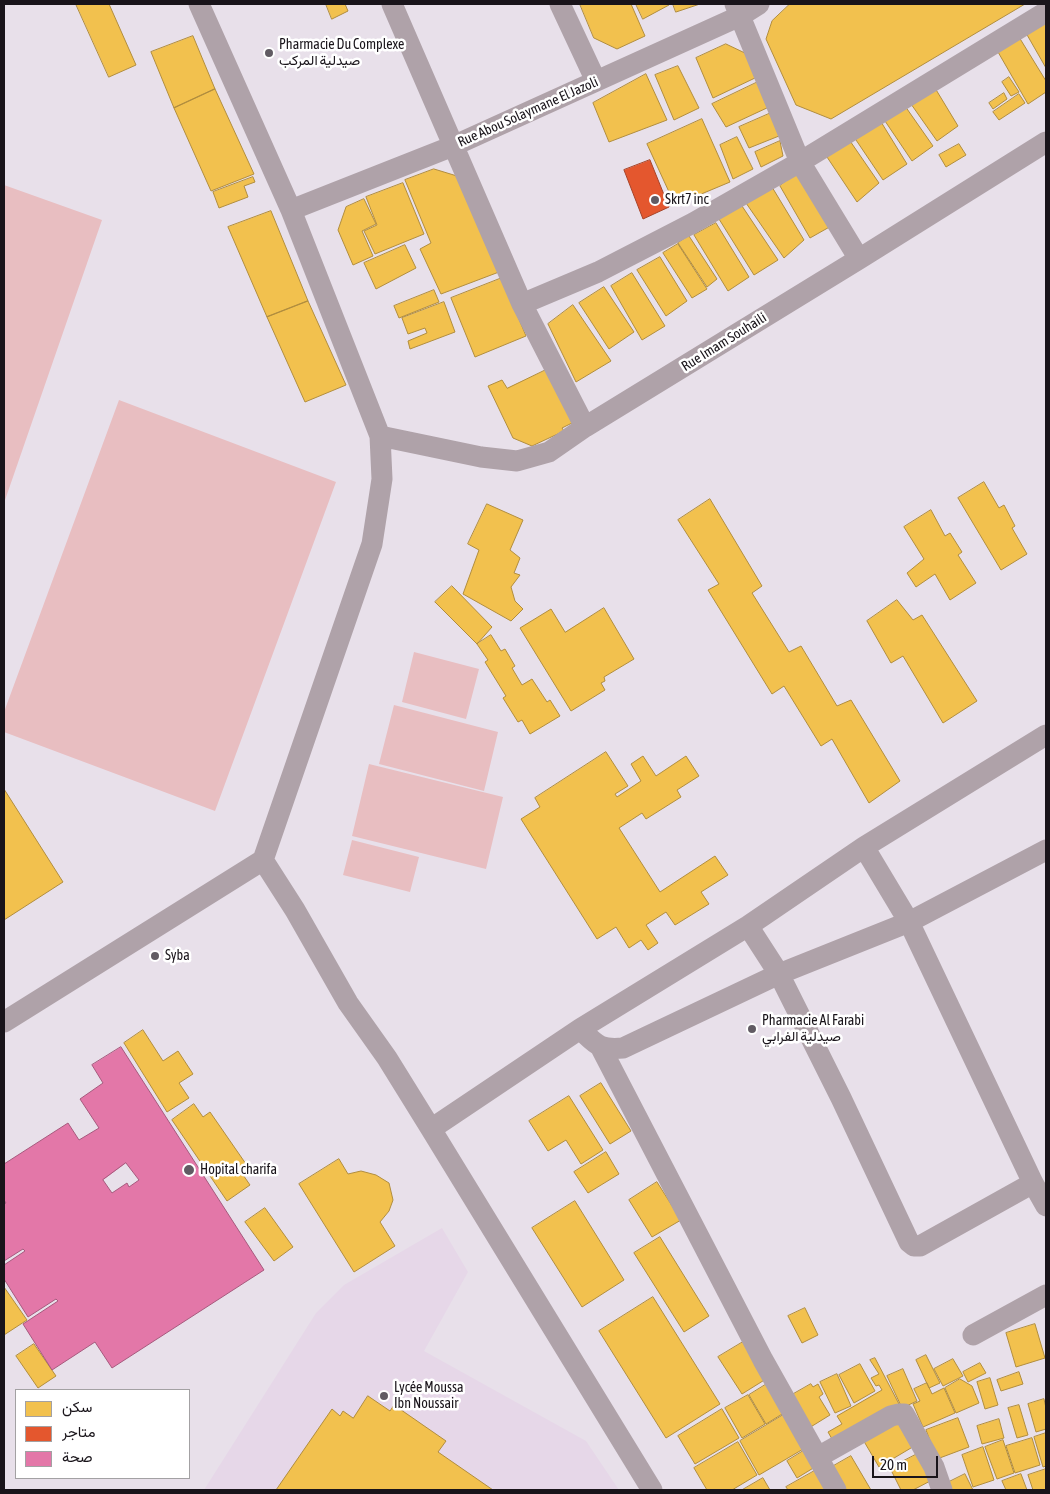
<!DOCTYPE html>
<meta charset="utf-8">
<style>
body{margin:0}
#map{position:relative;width:1050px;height:1494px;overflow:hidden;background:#e8e0ea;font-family:"Asap Condensed",Vazirmatn,sans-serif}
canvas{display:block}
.frame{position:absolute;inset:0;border:5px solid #19141a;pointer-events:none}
.legend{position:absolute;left:15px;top:1389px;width:175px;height:90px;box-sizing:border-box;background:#fff;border:1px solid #a3a1a3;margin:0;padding:6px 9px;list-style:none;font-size:15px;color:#19141a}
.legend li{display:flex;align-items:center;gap:10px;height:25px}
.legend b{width:25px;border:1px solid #a3a1a3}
.scale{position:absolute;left:872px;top:1456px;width:66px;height:22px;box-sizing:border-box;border:2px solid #19141a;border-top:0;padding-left:6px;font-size:15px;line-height:18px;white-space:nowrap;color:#19141a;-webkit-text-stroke:4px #fff;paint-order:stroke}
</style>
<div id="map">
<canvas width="1050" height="1494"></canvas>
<div class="frame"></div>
<ul class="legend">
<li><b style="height:14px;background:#f2c14e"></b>سكن</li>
<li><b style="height:14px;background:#e4572e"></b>متاجر</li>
<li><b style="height:14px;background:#e377a8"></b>صحة</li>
</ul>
<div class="scale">20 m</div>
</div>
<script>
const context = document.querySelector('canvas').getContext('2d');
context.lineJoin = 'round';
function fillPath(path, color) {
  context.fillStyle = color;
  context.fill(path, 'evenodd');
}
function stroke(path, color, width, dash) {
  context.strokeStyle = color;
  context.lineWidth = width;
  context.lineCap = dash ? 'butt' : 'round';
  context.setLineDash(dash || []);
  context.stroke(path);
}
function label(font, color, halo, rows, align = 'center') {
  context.font = font + ' "Asap Condensed",Vazirmatn,sans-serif';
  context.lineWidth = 5;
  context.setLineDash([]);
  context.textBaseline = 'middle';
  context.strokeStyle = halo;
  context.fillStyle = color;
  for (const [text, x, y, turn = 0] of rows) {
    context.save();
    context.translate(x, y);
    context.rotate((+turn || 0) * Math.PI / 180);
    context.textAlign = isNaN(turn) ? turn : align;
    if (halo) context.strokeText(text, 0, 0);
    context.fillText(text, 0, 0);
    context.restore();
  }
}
const built = new Path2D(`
 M442 1228 468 1272 424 1351 586 1441 619 1490H204L316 1313 344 1285Z`);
const green = new Path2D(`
 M4 185 102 220 4 503Z
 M119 400 336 482 215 811 4 732V712Z
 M414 652 479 669 466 719 402 702Z
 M394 705 498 732 484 791 379 764Z
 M369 764 503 797 486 869 352 836Z
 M352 840 419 857 410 892 343 875Z`);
const homes = new Path2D(`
 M76 4H109L136 65 109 77Z
 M326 4H345L348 11 332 19Z
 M580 4H631L645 36 617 49 594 38Z
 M636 4H668L669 5 643 19Z
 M673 4H700L676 12Z
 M790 4H1025L831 119 796 105 766 39 772 21Z
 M1046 19V68L1026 33Z
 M193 36 215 89 174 108 151 52Z
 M1019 37 1046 81V92L1028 104 998 52Z
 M726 44 747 54 755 78 713 98 696 58Z
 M678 66 699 108 674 120 655 75Z
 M646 74 667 120 609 142 593 103Z
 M1009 77 1019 92 1011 96 1002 82Z
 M758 82 769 107 726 127 712 104Z
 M935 88 958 126 937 141 911 104Z
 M215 89 254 174 211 191 174 108Z
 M1004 93 1007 99 993 109 989 103Z
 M1019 94 1025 103 999 120 993 112Z
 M905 106 933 146 912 161 885 121Z
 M771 113 779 136 749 148 739 127Z
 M878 117 907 164 883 180 852 134Z
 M702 119 730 182 675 205 647 144Z
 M737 137 753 169 733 179 720 145Z
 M848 138 879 183 857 202 825 154Z
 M780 141 783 156 761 167 755 152Z
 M959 144 966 155 946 167 939 155Z
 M434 169 457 176 499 272 441 294 420 249 431 243 405 180Z
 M799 171 833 225 810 238 780 186Z
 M253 177 255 182 244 186 248 197 219 208 213 192Z
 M403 183 424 234 375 254 364 231 377 225 366 197Z
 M772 187 804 240 784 258 746 203Z
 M364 199 376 224 362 231 373 256 353 265 338 230 346 207Z
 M742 206 778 260 754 275 719 219Z
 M271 211 308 301 267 317 228 227Z
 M716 223 749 277 728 291 694 235Z
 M689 236 717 279 707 287 678 243Z
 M678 244 707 289 692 298 663 253Z
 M405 245 416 268 376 289 364 263Z
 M660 257 687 301 666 316 637 270Z
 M632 273 665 326 642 340 611 286Z
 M502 278 526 336 475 357 451 298Z
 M604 287 634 332 609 349 579 303Z
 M434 290 439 302 399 318 394 306Z
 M308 301 346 385 305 402 267 317Z
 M444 302 455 332 410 349 408 341 427 333 425 328 408 334 402 318Z
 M573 305 611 361 576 382 548 324Z
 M548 369 572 423 562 428 564 431 532 446 513 438 488 386 502 380 507 388Z
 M984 482 999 508 1004 505 1015 526 1012 528 1027 554 1001 570 958 498Z
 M710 499 762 586 752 593 789 652 801 646 837 706 851 700 900 781 869 803 832 739 821 746 784 686 772 694 708 590 719 584 678 520Z
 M487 504 523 520 510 550 520 558 514 573 520 575 511 587 515 601 523 609 511 621 463 594 479 550 468 544Z
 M931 510 945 536 950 533 962 552 958 555 976 583 950 600 935 574 916 587 907 573 924 559 904 527Z
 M452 586 492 627 477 644 435 602Z
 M897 600 913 620 922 615 977 701 943 723 903 656 891 663 867 621Z
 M604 608 634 659 604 677 605 681 601 683 605 690 571 711 520 628 551 609 565 632Z
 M491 635 501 651 505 649 515 666 512 668 522 685 532 679 547 702 550 700 560 716 530 734 522 720 518 722 503 698 506 696 485 662 488 660 477 644Z
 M606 752 628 786 615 794 617 797 641 781 631 764 643 756 656 776 686 756 699 776 677 790 681 797 646 819 642 813 619 828 660 892 715 856 728 875 701 892 709 904 675 925 666 912 646 925 658 943 648 950 641 940 629 948 616 927 597 939 521 819 540 807 535 798Z
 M4 789 63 882 4 920Z
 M143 1030 163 1061 178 1051 193 1074 179 1083 189 1098 167 1112 124 1043Z
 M601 1083 631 1131 610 1144 580 1096Z
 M569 1096 603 1150 581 1164 566 1140 548 1151 529 1121Z
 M194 1104 203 1117 210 1112 246 1164 239 1169 250 1185 227 1201 172 1120Z
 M606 1152 619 1174 588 1193 574 1172Z
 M339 1159 348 1174 361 1171 376 1175 389 1183 393 1200 389 1211 380 1222 395 1246 354 1272 299 1184Z
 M657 1182 681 1220 652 1237 629 1200Z
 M575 1201 624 1280 582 1307 532 1228Z
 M265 1208 293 1247 274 1261 245 1222Z
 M660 1237 709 1316 684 1332 634 1253Z
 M4 1287 27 1320 4 1335Z
 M653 1297 720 1404 666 1438 599 1331Z
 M805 1308 818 1335 802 1343 788 1316Z
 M1035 1324 1045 1358 1016 1367 1006 1333Z
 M743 1342 766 1379 742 1394 718 1357Z
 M34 1344 56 1376 38 1388 16 1356Z
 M926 1355 940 1383 929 1388 916 1360Z
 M875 1358 899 1404 832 1439 828 1432 842 1424 837 1416 882 1390 879 1385 876 1386 871 1378 879 1374 870 1360Z
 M953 1359 963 1376 943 1386 934 1369Z
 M980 1363 986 1373 968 1382 963 1372Z
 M860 1364 875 1391 854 1403 839 1375Z
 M903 1369 917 1401 902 1408 887 1376Z
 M1019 1372 1023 1384 1001 1391 997 1380Z
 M837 1374 851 1406 835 1413 820 1382Z
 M990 1378 998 1405 985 1409 977 1382Z
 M960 1379 972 1386 979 1403 956 1413 945 1388Z
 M770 1382 787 1411 766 1424 749 1395Z
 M927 1383 932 1394 944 1388 955 1413 923 1427 913 1404 920 1401 914 1389Z
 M811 1384 813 1387 818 1384 823 1394 819 1397 830 1415 809 1428 790 1396Z
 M748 1395 765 1424 742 1438 725 1408Z
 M368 1396 390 1411 394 1405 446 1441 438 1452 493 1490H276L332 1409 340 1416 343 1411 353 1418Z
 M1044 1399 1046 1408V1429L1036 1432 1028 1404Z
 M1019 1405 1028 1435 1017 1438 1008 1408Z
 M722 1409 739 1438 695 1464 678 1436Z
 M785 1414 805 1448 759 1475 740 1441Z
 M899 1416 916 1445 879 1467 862 1438Z
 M958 1418 969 1447 937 1459 926 1430Z
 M999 1419 1004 1438 982 1444 977 1426Z
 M1046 1433V1466L1043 1467 1034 1437Z
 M1032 1438 1040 1465 1015 1473 1006 1446Z
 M1003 1440 1014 1473 997 1479 985 1447Z
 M738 1442 757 1475 732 1490H707L694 1468Z
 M983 1447 994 1480 973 1487 962 1455Z
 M805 1450 815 1467 797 1478 787 1461Z
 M923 1451 936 1478 913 1490H901L890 1468Z
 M851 1456 871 1490H843L830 1468Z
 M818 1469 830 1490H788L786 1487Z
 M1046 1469V1490H1033L1028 1475Z
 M965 1474 973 1490H943L941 1486Z
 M1021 1474 1027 1490H1006L1002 1481Z
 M763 1478 770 1490H742Z`);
const shops = new Path2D(`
 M650 160 669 207 643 219 624 170Z`);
const health = new Path2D(`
 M121 1047 264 1270 112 1368 95 1342 52 1370 23 1324 58 1301 56 1299 28 1317 4 1279V1265L25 1251 23 1249 4 1261V1204L6 1203 4 1200V1164L68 1123 79 1140 99 1128 80 1099 103 1083 92 1065ZM126 1163 139 1180 129 1187 127 1183 112 1193 103 1180Z`);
const minor = new Path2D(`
 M392 4 522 304 585 427
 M560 4 596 81
 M735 4 800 162 859 259
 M291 210 453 146 740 16 759 4
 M522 304 598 272 693 223 800 162 1046 12
 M380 436 481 457 517 461 549 452 585 427 859 259 1046 142
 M864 847 909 922 1033 1183 1046 1206
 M263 860 295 910 348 1003 387 1058 431 1129 652 1490
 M748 926 779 974 841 1098 909 1242 914 1246H920L1033 1183
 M4 1022 263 860 372 544 382 479 380 436 291 210 199 4
 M580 1029C597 1045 599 1050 623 1048L779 974 909 922 1046 850
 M601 1048 763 1360 836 1490
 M431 1129 580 1029 748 926 864 847 1046 735
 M973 1335 1046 1295
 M818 1457 891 1416 899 1414H904L934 1467 942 1490`);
const markers = [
 [269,53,5,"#615b63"],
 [655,200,5,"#615b63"],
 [155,956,5,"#615b63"],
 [752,1029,5,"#615b63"],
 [189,1170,6,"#615b63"],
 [384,1396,5,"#615b63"]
];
const poiNames = [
 ["Pharmacie Du Complexe",279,45],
 ["صيدلية المركب",279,61],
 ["Skrt7 inc",665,200],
 ["Syba",165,956],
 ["Pharmacie Al Farabi",762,1021],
 ["صيدلية الفرابي",762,1037],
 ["Hopital charifa",200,1170],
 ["Lycée Moussa",394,1388],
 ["Ibn Noussair",394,1404]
];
const streetNames = [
 ["Rue Abou Solaymane El Jazoli",528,112,-24],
 ["Rue Imam Souhaili",724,342,-32]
];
fillPath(built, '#e6d7e8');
fillPath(green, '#e8bec1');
fillPath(homes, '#f2c14e');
stroke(homes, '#b18d3e', 1);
fillPath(shops, '#e4572e');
stroke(shops, '#a74328', 1);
fillPath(health, '#e377a8');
stroke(health, '#a6597d', 1);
stroke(minor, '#afa2a9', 21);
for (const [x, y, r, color] of markers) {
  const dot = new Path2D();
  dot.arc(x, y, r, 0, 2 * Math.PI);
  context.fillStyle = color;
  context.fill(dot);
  stroke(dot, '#fff', 2);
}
label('14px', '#19141a', '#fff', poiNames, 'left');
label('14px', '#19141a', '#fff', streetNames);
</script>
